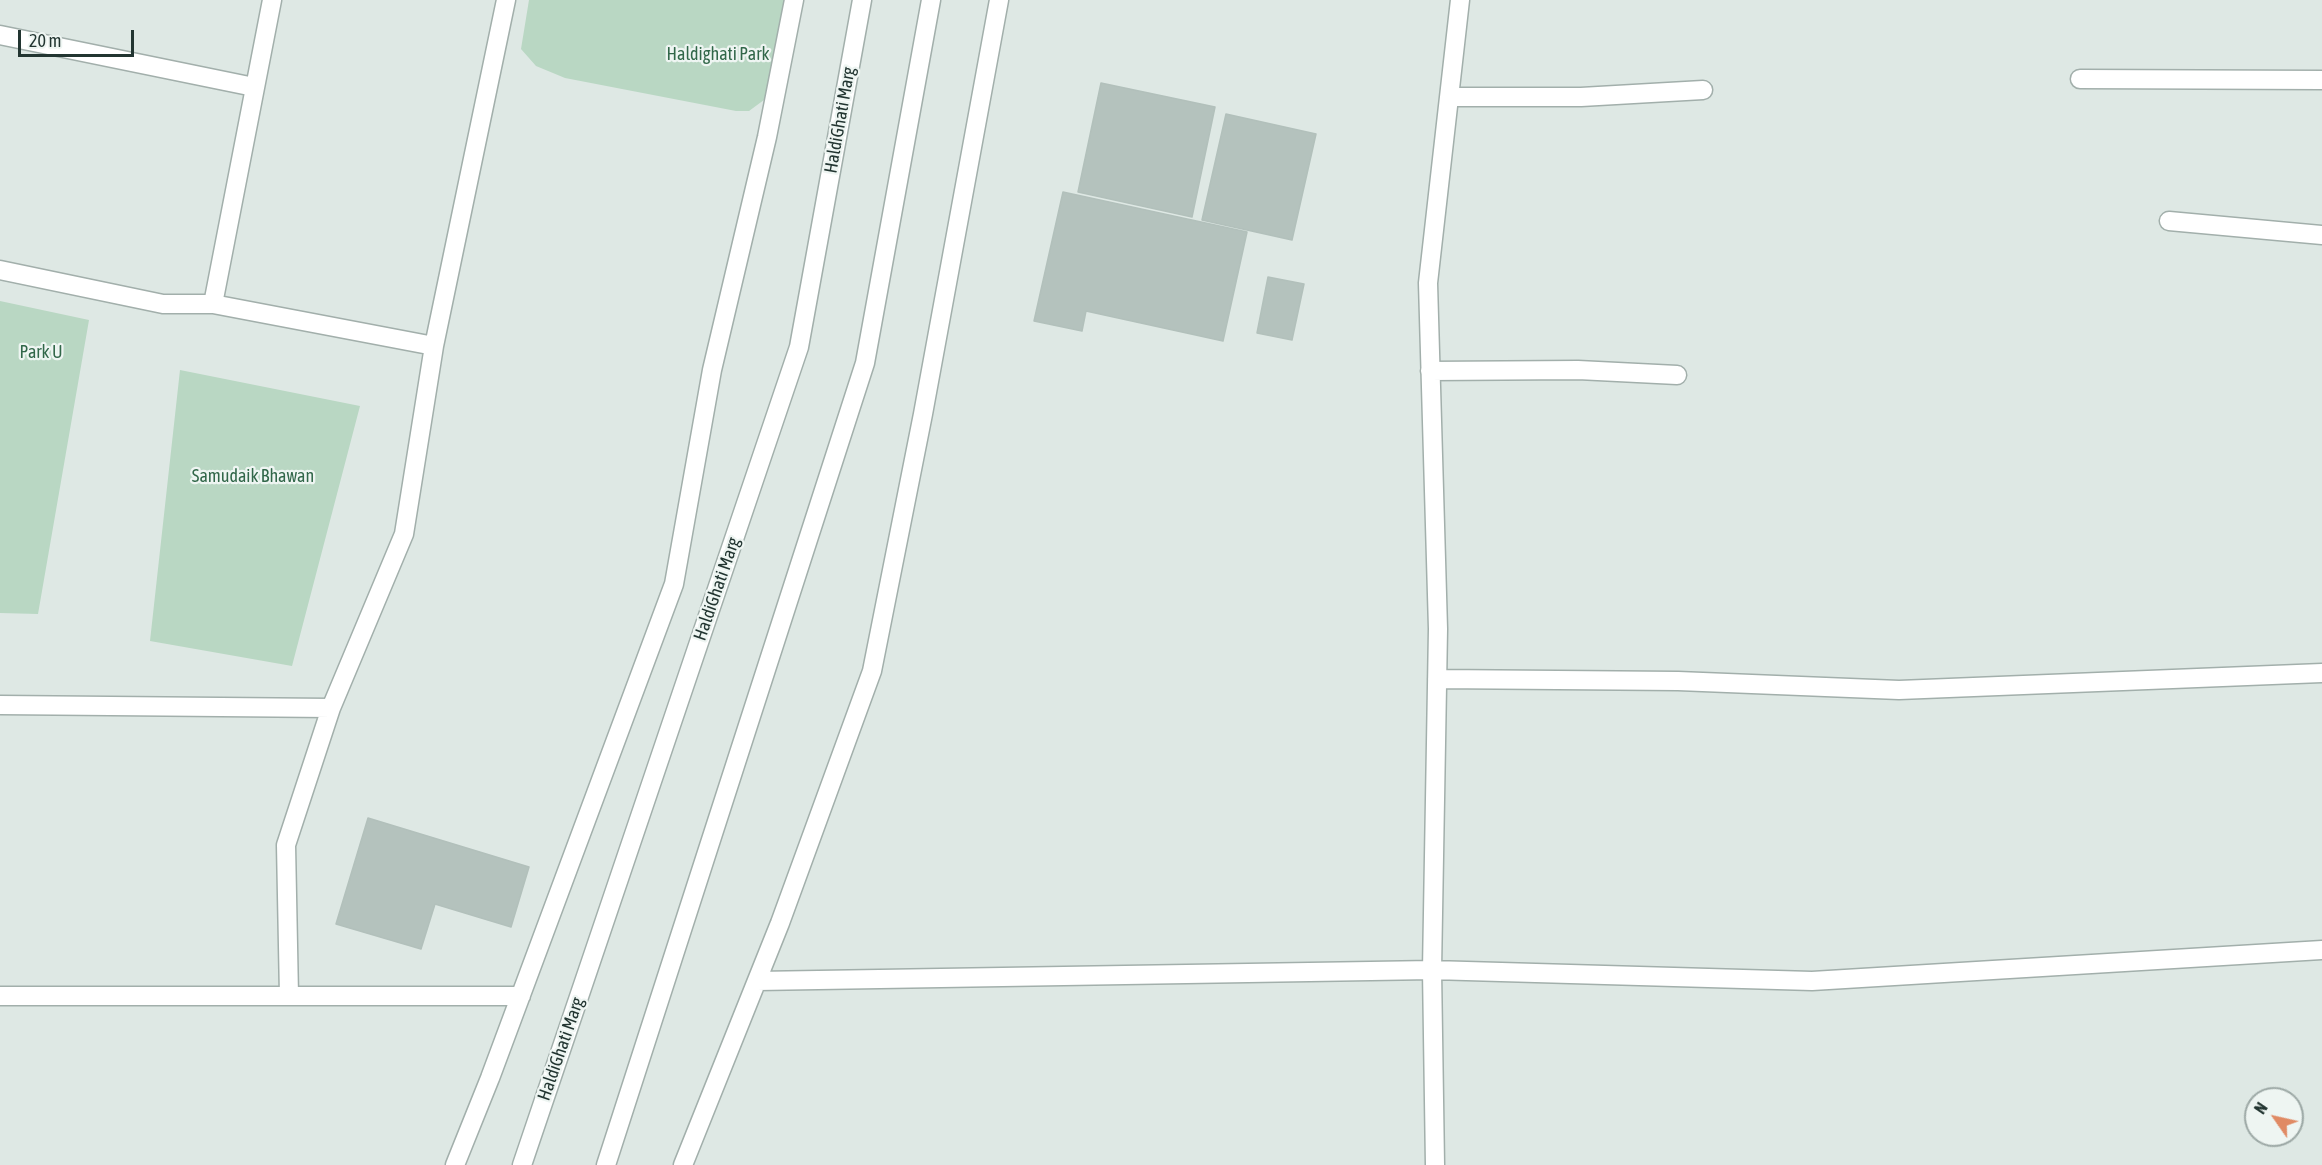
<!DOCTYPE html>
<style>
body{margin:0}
#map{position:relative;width:2322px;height:1165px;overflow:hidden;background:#dee8e4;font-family:"Asap Condensed",sans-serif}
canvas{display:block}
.north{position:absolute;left:2244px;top:1087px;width:60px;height:60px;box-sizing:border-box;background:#eef5f2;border:2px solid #9ca8a5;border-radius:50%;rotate:304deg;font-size:16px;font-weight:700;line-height:24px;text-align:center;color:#223531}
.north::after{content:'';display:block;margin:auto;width:21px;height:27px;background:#e08a64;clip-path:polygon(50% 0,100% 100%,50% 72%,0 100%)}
.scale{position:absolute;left:18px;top:30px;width:116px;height:27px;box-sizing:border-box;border:3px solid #223531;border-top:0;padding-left:8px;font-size:18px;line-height:21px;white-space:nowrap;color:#223531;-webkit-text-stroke:4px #eef5f2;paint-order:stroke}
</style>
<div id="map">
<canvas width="2322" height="1165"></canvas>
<div class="north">N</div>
<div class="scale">20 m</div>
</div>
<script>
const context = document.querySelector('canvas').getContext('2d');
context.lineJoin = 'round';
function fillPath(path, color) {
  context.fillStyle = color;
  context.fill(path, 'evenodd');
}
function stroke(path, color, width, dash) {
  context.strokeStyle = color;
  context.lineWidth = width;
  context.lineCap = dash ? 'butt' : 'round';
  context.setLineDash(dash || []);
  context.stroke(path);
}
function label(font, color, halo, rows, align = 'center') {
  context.font = font + ' "Asap Condensed",sans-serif';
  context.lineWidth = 4.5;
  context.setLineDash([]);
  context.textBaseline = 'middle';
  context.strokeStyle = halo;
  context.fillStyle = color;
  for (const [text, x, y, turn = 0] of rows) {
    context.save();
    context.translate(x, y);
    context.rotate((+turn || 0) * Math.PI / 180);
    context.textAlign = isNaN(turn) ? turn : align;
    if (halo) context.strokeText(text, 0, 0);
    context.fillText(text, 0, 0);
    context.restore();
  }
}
const green = new Path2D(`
 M529 0H787L768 97 749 111H736L565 78 536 66 521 49Z
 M0 301 89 320 38 614 0 613Z
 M180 370 360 406 292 666 150 641Z`);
const building = new Path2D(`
 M1101 83 1215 107 1192 217 1078 192Z
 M1226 114 1316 134 1292 240 1202 220Z
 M1063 192 1247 232 1223 341 1086 311 1082 331 1034 321Z
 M1268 277 1304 284 1292 340 1257 333Z
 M368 818 529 867 511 927 435 904 421 949 336 924Z`);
const minor = new Path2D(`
 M1460 0 1428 283 1438 629 1432 970 1812 981 2322 950
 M0 35 254 87
 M2080 79 2322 80
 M1449 97H1581L1703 90
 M2169 221 2322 235
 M0 270 163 304H213L434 346
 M213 304 272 0
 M1430 371 1578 370 1677 375
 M1437 679 1678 681 1899 690 2322 673
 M0 705 331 708
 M757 981 1432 970 1435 1165
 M0 996H521
 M289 996 286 845 331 708 404 534 434 346 506 0
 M455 1165 490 1078 674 584 712 370 767 137 794 0
 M522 1165 799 347 862 0
 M606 1165 865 363 931 0
 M683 1165 780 923 872 671 923 414 999 0`);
const parkNames = [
 ["Haldighati Park",718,54],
 ["Park U",41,352],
 ["Samudaik Bhawan",253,476]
];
const streetNames = [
 ["HaldiGhati Marg",840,120,-80],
 ["HaldiGhati Marg",717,589,-71],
 ["HaldiGhati Marg",561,1049,-71]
];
fillPath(green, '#b9d7c3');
fillPath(building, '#b4c2bd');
stroke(building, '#b2c0bb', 1.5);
stroke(minor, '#a2afab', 21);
stroke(minor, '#fff', 18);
label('18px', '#316749', '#eef5f2', parkNames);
label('18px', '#223531', '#eef5f2', streetNames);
</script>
